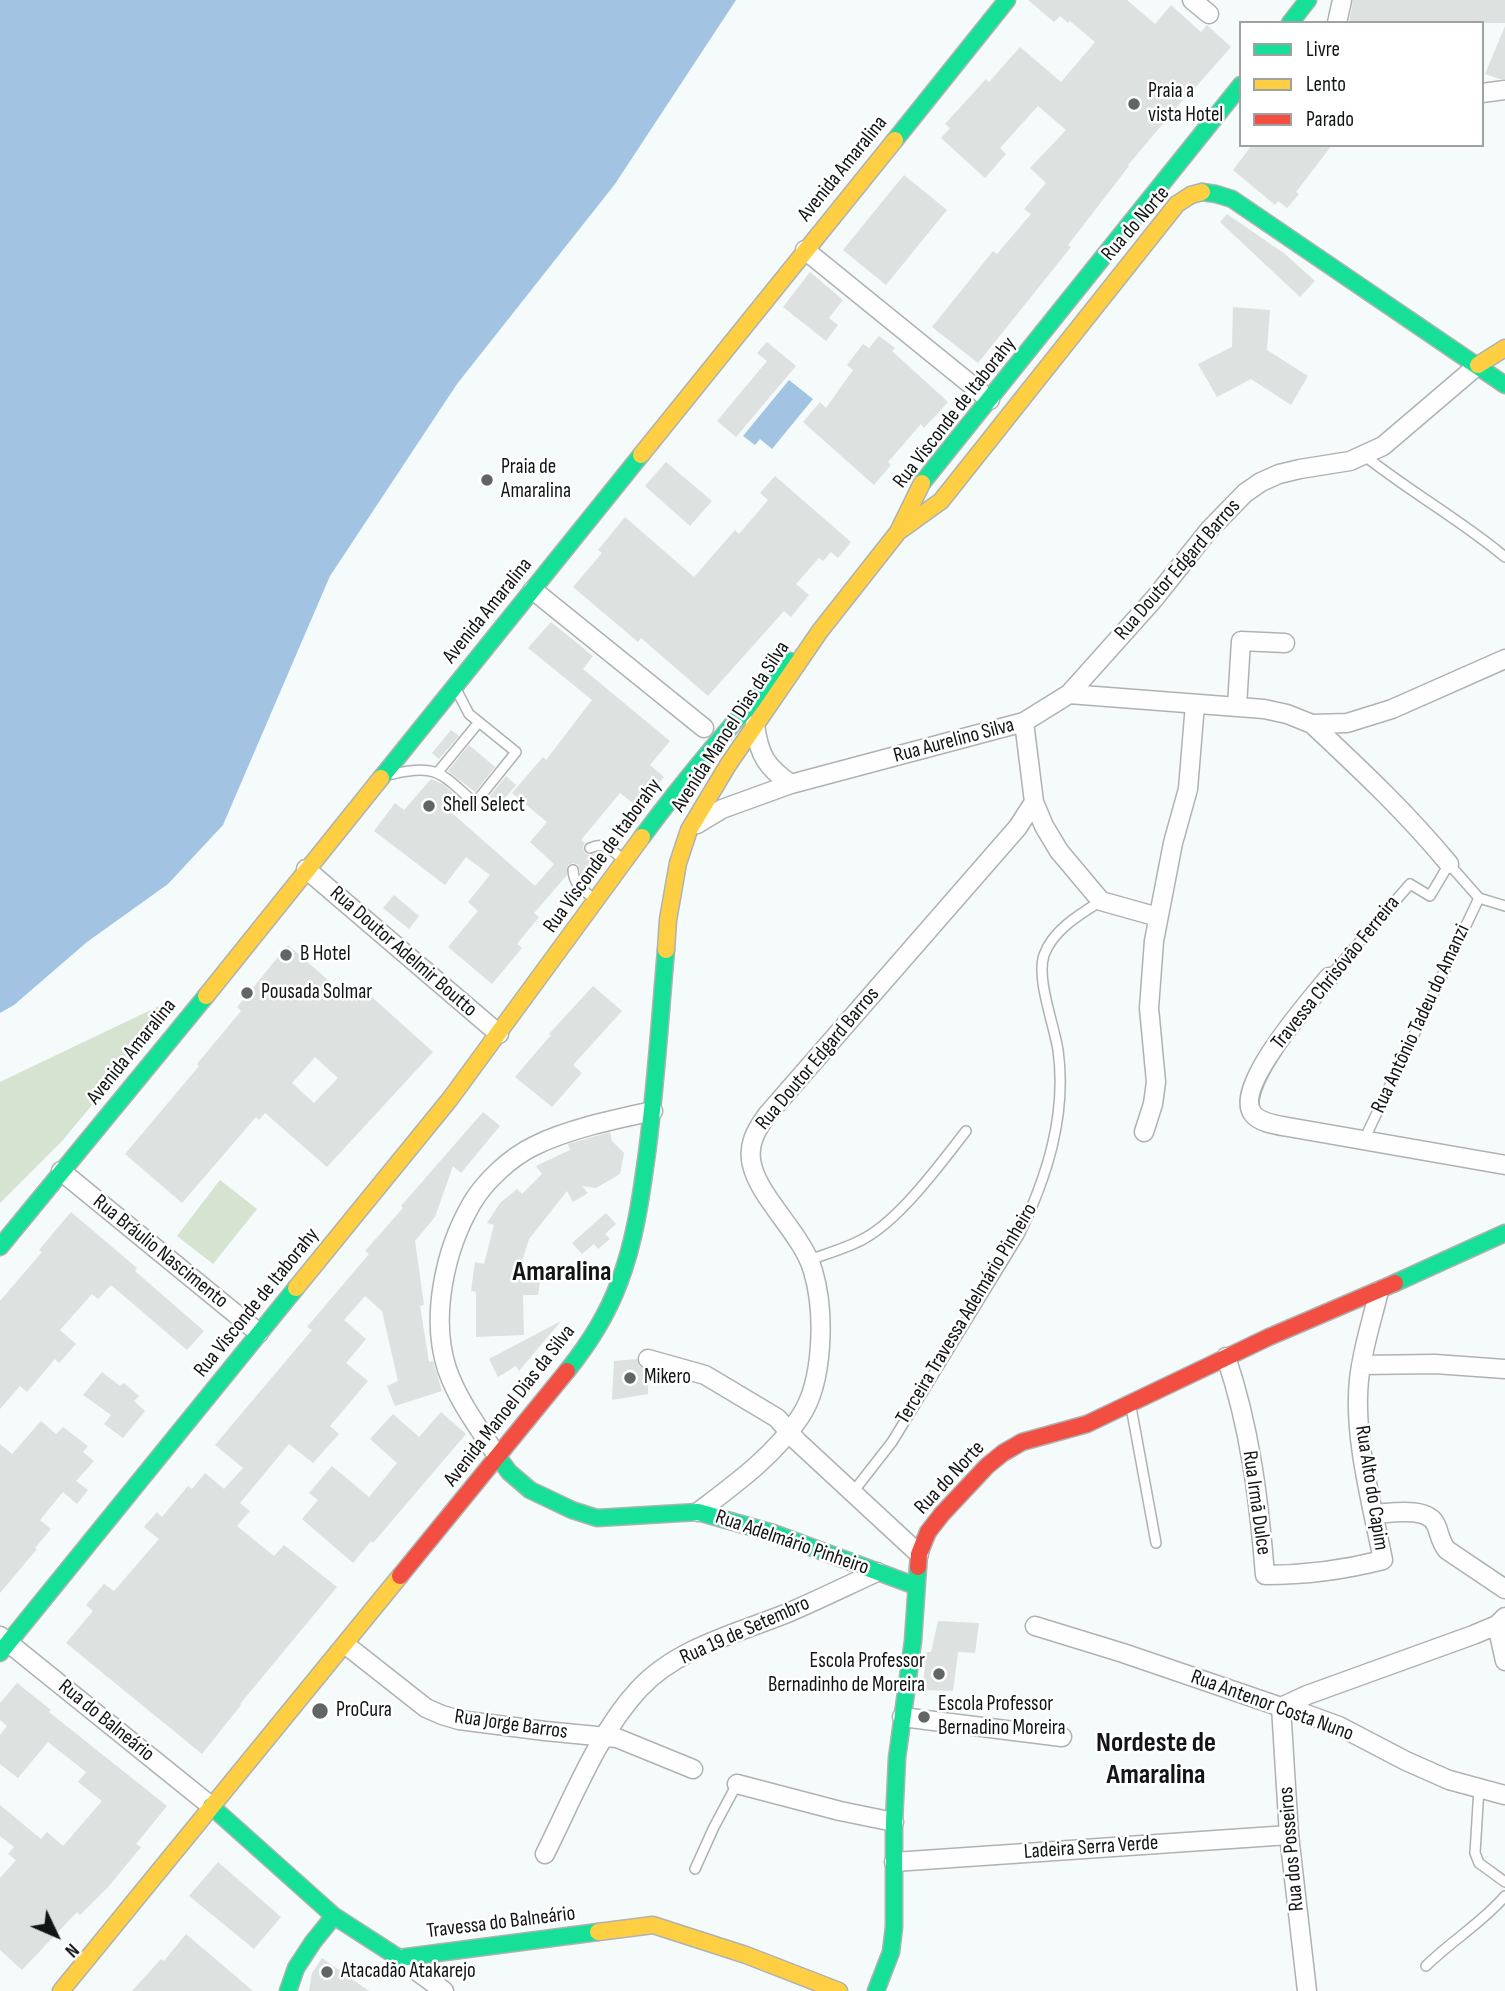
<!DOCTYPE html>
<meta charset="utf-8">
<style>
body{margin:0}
#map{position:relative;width:1505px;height:1991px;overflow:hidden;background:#f5fafa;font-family:"Sofia Sans Condensed",sans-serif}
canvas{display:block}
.legend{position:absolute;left:1239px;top:21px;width:245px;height:126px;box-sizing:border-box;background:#fff;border:2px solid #a0a1a1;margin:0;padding:9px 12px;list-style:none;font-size:21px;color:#121515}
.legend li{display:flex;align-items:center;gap:14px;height:35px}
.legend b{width:35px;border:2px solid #a0a1a1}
.north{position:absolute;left:21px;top:1900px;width:70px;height:70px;-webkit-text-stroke:5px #fff;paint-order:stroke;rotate:134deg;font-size:19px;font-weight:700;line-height:28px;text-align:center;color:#121515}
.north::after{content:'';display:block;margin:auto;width:24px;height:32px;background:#121515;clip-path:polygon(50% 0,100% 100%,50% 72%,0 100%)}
</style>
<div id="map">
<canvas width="1505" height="1991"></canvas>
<ul class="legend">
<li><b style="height:9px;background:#16e098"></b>Livre</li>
<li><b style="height:9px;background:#ffcf43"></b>Lento</li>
<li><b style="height:9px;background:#f24e42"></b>Parado</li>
</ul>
<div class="north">N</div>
</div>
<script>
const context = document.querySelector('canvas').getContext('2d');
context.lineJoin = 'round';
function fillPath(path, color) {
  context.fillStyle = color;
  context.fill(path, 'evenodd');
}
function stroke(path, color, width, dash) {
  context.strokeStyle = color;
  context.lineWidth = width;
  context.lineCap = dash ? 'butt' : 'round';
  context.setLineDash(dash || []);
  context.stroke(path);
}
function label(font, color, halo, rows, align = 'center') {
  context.font = font + ' "Sofia Sans Condensed",sans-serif';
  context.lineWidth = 5;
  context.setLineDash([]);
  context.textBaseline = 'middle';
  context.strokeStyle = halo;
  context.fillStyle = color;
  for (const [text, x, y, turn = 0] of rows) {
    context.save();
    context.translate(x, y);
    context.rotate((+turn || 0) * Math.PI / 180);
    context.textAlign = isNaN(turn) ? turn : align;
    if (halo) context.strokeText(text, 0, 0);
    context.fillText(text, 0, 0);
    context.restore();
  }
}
const green = new Path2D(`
 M159 1006 168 1014 62 1141 0 1203V1082Z
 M220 1180 257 1209 213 1264 177 1236Z`);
const water = new Path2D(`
 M0 0H736L615 184 457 384 330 576 223 825 168 884 87 942 14 1005 0 1013Z
 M789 380 813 399 772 449 760 439 755 445 743 436Z`);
const building = new Path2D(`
 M1028 0H1127L1155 24 1171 5 1201 32 1207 25 1231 47 1194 89 1193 88 1128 165 1129 166 1068 245 1071 247 978 363 932 327 993 251 997 254 1031 214 1024 209 1046 183 1030 168 1066 130 1038 106 1000 148 1006 154 985 178 941 138 950 128 945 124 986 79 989 82 1020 47 1061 82 1095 42 1070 21 1068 23 1060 16 1054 22Z
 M1353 0H1505V23H1349Z
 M1505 26V79H1499L1485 74Z
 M1252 145H1332L1296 192 1299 194 1287 208 1278 201 1275 205 1233 170Z
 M904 175 947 210 886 285 843 250Z
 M1227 214 1285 254 1315 281 1300 297 1220 222Z
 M810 272 843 300 829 318 838 325 826 341 783 307Z
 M1233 307 1270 310 1267 350 1308 376 1291 405 1251 379 1217 397 1198 364 1232 347Z
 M879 336 895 348 892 351 948 402 924 428 921 424 888 462 891 465 874 485 803 422 820 402 826 408 853 370 847 365 863 344 869 348Z
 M767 342 796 366 736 437 717 421 767 361 757 353Z
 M666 462 712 501 690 526 645 486Z
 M775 476 851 542 838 558 831 552 823 561 819 558 796 584 809 595 791 617 784 611 708 696 641 638 638 642 573 587 602 553 598 550 625 517 694 577 735 530 739 534 768 500 760 493Z
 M551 622 593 656 583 669 670 741 650 765 664 777 639 808 620 793 581 840 585 843 583 847 585 853 589 855 596 853 599 855 581 876 578 865 573 863 568 865 567 875 534 913 539 917 517 944 522 948 492 984 448 947 478 911 468 902 490 875 466 857 445 885 374 831 395 803 404 810 431 779 443 784 454 794 444 806 535 886 554 864 530 842 547 822 512 793 543 757 546 760 592 700 528 648Z
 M451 730 459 736 439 759 432 753Z
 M469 745 495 767 475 792 448 771Z
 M506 776 516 785 496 809 486 801Z
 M394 895 419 916 409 929 383 908Z
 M288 945 352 1001 363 989 433 1052 327 1167 265 1113 259 1120 256 1117 182 1203 125 1154 199 1066 197 1064 241 1011 237 1007ZM315 1057 338 1078 314 1103 292 1083Z
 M593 986 622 1011 573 1065 582 1073 552 1107 515 1077 551 1035 549 1034Z
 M483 1112 500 1126 461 1173 453 1166 435 1217 415 1241 424 1305 420 1306 429 1362 433 1361 442 1391 395 1406 387 1386 398 1381 382 1311 365 1296 344 1320 366 1339 346 1363 368 1381 330 1426 339 1434 313 1463 289 1444 240 1503 250 1511 237 1526 274 1556 284 1545 337 1587 240 1704 241 1705 202 1754 66 1643 93 1611 86 1605 104 1584 114 1591 159 1539 144 1527 157 1512 162 1517 188 1486 192 1489 205 1473 224 1489 243 1468 215 1445 312 1330 307 1327 369 1254 365 1251 403 1208 401 1206Z
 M610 1132 612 1141 624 1153 620 1174 596 1188 582 1186 588 1193 573 1202 567 1191 529 1239 519 1271 541 1276 538 1295H523L524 1335 476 1337V1292L471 1291 475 1262 484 1264 494 1225 487 1223 500 1203 517 1189 522 1194 542 1174 536 1166 570 1150 568 1144Z
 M71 1212 137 1268 135 1271 204 1331 187 1350 111 1285 98 1299 92 1294 60 1330 76 1344 59 1363 55 1359 27 1392 20 1386 0 1409V1301L42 1252 39 1250Z
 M606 1213 616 1224 605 1234 610 1239 598 1249 594 1244 582 1254 572 1243Z
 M561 1321 519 1371 516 1366 498 1377 489 1359Z
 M637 1359 639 1366 648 1371V1394L612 1400 614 1361Z
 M102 1372 120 1386 124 1383 139 1396 134 1401 145 1411 123 1438 104 1424 111 1415 83 1395Z
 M441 1412 466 1434 373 1543 371 1541 353 1563 302 1519 318 1500 309 1493 332 1466 369 1497 397 1463 370 1439 393 1414 419 1437Z
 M41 1421 56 1434 63 1427 88 1446 83 1452 94 1461 76 1481 88 1490 77 1504 63 1492 40 1520 51 1529 35 1548 37 1549 0 1593V1444L12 1454Z
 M938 1621 979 1623 975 1653 958 1652 953 1691 922 1690 927 1652H931Z
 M17 1683 51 1710 49 1712 167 1806 136 1844 141 1847 109 1886 80 1915 77 1912 22 1970 0 1950V1878L16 1860 8 1854 14 1847 0 1836V1805L41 1839 47 1832 63 1846 102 1801 78 1782 86 1772 48 1742 18 1778 0 1764V1735L7 1726 0 1720V1703Z
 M218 1862 281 1917 254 1949 189 1896Z
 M186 1934 253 1991H132L161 1959 164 1961Z
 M322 1958 369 1991H309L312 1973Z`);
const lane = new Path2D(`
 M1365 456C1410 492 1461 520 1505 557
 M438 772 479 722
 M393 774C439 763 442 775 475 803L516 752 469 714 457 691
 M590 848C606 841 610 850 623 859
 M573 870C574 885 582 889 593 898
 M1329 977 1410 884 1430 896 1449 864 1479 898 1505 906
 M1364 1140 1479 898
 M809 1260C828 1253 848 1248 865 1238 901 1218 941 1163 966 1131
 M1131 1407 1156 1543
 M853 1492 892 1442 1019 1235C1047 1177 1067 1115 1058 1050 1054 1024 1036 979 1044 955 1053 930 1080 914 1101 901
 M1479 1788 1475 1853 1479 1863 1505 1882
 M695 1869 714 1827 737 1784
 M1426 1966C1451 1941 1482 1923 1505 1896`);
const street = new Path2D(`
 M1192 0 1209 14
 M1337 23 1342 0
 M1482 93 1505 90
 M805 250 990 400
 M533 590 704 728
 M1069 694 1264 709 1287 714 1312 724 1347 723 1392 709 1505 659
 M1237 706 1241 641 1285 643
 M1312 724C1360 769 1407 813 1449 864
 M755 725C759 755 766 767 791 784
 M1034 802 1044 826 1059 851 1101 901 1158 917
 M697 824 722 809 791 784 1024 722 1069 694 1154 599 1209 530 1245 493 1261 482 1279 474 1300 469 1350 461 1383 446 1478 365
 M306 869 499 1034
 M1329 977C1312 998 1232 1088 1253 1114 1260 1123 1277 1125 1288 1127L1505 1165
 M1144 1132 1153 1104 1156 1082 1149 1008 1154 941 1173 843 1188 789 1195 704
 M61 1171 259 1333
 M1226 1357C1250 1427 1259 1501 1265 1575 1305 1575 1344 1570 1383 1560 1372 1505 1353 1436 1359 1380 1362 1350 1372 1320 1379 1291
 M648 1359 705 1375 777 1418 797 1441 919 1554
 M1361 1365 1435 1364 1505 1369
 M498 1457C480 1430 458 1401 447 1369 430 1317 445 1249 472 1203 485 1181 511 1157 534 1146 568 1129 616 1119 653 1111
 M698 1512C735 1484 774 1456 800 1417 824 1382 825 1311 813 1271 810 1261 805 1251 799 1242 785 1219 758 1191 752 1165 747 1145 756 1130 767 1115L1018 827 1034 802 1024 722
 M1374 1514C1391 1513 1428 1506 1436 1525 1440 1534 1440 1542 1447 1550L1505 1589
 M1497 1625 1505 1661
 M1035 1626 1123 1653 1281 1707 1306 1714 1339 1726 1406 1761 1449 1780 1505 1795
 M0 1636 211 1806
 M346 1645 426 1708 442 1715 459 1720 545 1731 617 1738 693 1769
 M1281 1707 1289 1835 1307 1991
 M1281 1707 1307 1695 1473 1635 1497 1625 1505 1617
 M902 1717 1062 1737
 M737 1784 840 1811 894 1822
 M545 1854C572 1800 598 1733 639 1689 677 1648 735 1634 785 1614 816 1601 846 1586 877 1572
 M894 1862 1289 1835
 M399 1958 444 1991`);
const fast = new Path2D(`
 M1290 23 1308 0
 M895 140 1007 0
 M1202 192 1216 194 1232 199 1505 385
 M922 483 1241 85
 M381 778 641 455
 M642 837C688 775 737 717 790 661
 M0 1247 206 996
 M1395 1283 1505 1233
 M567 1371C588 1345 607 1315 619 1283 635 1241 641 1197 647 1153 656 1085 660 1018 666 950
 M498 1457 509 1472 530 1490 572 1510 597 1518 698 1512 773 1533 916 1586
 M0 1653 296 1288
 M211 1806 334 1916 399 1958 598 1932
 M288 1991 296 1968 313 1942 334 1916
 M876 1991 891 1952 894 1927V1822L897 1758 913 1641 918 1567`);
const slow = new Path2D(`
 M1478 365 1505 348
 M641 455 895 140
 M898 532 941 501 1177 204 1191 195 1202 192
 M666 950 668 920 678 863 689 830 728 765 820 631 898 532 922 483
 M206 996 381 778
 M296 1288 450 1099 642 837
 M598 1932 653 1925 746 1955 839 1991
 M61 1991 400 1576`);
const jam = new Path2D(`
 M918 1567 919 1554 928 1532 942 1514 987 1466 1003 1453 1022 1442 1087 1424 1269 1337 1395 1283
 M400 1576 567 1371`);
const markers = [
 [1134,104,7,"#616565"],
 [487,480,7,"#616565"],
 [429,806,7,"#616565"],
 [286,955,7,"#616565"],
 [247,993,7,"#616565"],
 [630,1378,7,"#616565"],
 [939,1674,7,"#616565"],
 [320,1711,9,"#616565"],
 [924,1717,7,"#616565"],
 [327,1972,7,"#616565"]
];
const poiNames = [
 ["Praia a",1148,92],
 ["vista Hotel",1148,116],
 ["Praia de",501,468],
 ["Amaralina",501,492],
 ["Shell Select",443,806],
 ["B Hotel",300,955],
 ["Pousada Solmar",261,993],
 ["Mikero",644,1378],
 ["Escola Professor",925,1662,"right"],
 ["Bernadinho de Moreira",925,1686,"right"],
 ["Escola Professor",938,1705],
 ["Bernadino Moreira",938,1729],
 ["ProCura",336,1711],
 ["Atacadão Atakarejo",341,1972]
];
const streetNames = [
 ["Avenida Amaralina",843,169,-51],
 ["Rua do Norte",1136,224,-49],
 ["Rua Visconde de Itaborahy",955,413,-52],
 ["Rua Doutor Edgard Barros",1178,570,-49],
 ["Avenida Amaralina",488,611,-51],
 ["Avenida Manoel Dias da Silva",731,727,-57],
 ["Rua Aurelino Silva",954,741,-15],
 ["Rua Visconde de Itaborahy",603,856,-54],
 ["Rua Doutor Adelmir Boutto",403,952,41],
 ["Travessa Chrisóvâo Ferreira",1336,973,-51],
 ["Rua Antônio Tadeu do Amanzi",1421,1019,-65],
 ["Avenida Amaralina",132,1052,-51],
 ["Rua Doutor Edgard Barros",818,1059,-50],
 ["Rua Bráulio Nascimento",160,1252,39],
 ["Rua Visconde de Itaborahy",257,1303,-51],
 ["Terceira Travessa Adelmário Pinheiro",967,1314,-59],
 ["Avenida Manoel Dias da Silva",510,1406,-52],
 ["Rua do Norte",950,1478,-47],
 ["Rua Alto do Capim",1371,1488,81],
 ["Rua Irmã Dulce",1256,1503,82],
 ["Rua Adelmário Pinheiro",792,1543,19],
 ["Rua 19 de Setembro",745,1631,-24],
 ["Rua Antenor Costa Nuno",1272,1706,20],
 ["Rua do Balneário",106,1721,39],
 ["Rua Jorge Barros",511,1725,8],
 ["Ladeira Serra Verde",1091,1848,-4],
 ["Rua dos Posseiros",1292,1849,-95],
 ["Travessa do Balneário",501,1923,-7]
];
const districtNames = [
 ["Amaralina",562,1273],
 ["Nordeste de",1156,1744],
 ["Amaralina",1156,1776]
];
fillPath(green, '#d5e3d0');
fillPath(water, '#a3c3e2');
fillPath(building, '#dde1df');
stroke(lane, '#afb2b2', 12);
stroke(street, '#afb2b2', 21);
stroke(fast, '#afb2b2', 19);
stroke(slow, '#afb2b2', 19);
stroke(jam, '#afb2b2', 19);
stroke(lane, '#fefefe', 9);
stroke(street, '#fefefe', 18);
stroke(fast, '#16e098', 16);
stroke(slow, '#ffcf43', 16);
stroke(jam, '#f24e42', 16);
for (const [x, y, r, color] of markers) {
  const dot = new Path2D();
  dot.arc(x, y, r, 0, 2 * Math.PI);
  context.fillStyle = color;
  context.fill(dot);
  stroke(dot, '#fff', 2.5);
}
label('21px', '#121515', '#fff', poiNames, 'left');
label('21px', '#121515', '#fff', streetNames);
label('bold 28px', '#121515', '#fff', districtNames);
</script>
